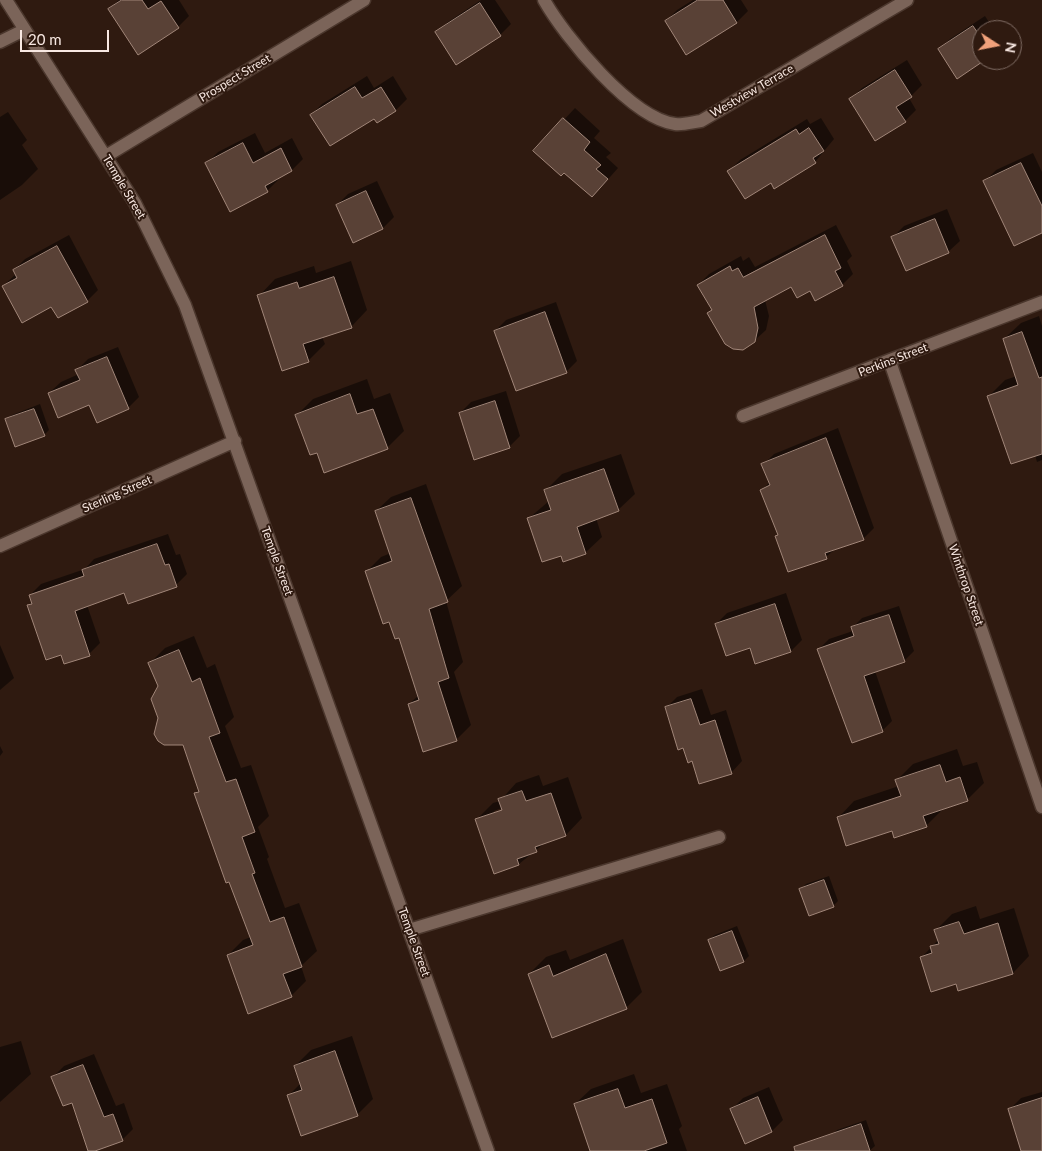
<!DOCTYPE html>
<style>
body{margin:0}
#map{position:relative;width:1042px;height:1151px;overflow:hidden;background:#2f1a10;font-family:Lato,sans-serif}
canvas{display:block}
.north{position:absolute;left:972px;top:20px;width:50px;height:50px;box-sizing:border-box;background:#2f1a10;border:1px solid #7f6c64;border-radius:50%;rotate:101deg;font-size:14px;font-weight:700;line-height:20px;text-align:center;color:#f8e8e2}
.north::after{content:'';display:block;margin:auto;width:18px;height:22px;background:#f1a17b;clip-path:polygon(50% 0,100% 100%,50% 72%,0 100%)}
.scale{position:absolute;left:20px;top:30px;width:89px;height:22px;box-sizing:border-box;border:2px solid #f8e8e2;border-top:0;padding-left:6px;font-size:15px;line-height:18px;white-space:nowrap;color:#f8e8e2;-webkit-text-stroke:4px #2f1a10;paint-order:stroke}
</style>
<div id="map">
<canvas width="1042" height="1151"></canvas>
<div class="north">N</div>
<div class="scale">20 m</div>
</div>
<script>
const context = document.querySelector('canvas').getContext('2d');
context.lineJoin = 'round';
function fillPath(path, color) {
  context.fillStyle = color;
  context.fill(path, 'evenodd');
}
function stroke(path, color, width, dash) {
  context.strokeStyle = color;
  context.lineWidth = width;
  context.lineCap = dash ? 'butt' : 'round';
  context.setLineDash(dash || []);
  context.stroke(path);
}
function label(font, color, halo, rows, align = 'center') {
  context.font = font + ' Lato,sans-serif';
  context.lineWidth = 4;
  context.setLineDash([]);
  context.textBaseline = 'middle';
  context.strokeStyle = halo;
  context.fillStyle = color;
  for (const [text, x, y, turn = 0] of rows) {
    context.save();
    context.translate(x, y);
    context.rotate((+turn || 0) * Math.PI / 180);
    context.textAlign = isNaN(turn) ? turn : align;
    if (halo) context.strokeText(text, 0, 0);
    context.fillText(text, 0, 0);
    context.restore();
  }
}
const shadow = new Path2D(`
 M119 0H179L189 16 178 27 138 53 109 9Z
 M481 0H495L511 24 500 35 437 33 448 22Z
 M693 0H741L748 11 737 22 687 54 666 21 677 10Z
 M985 16 994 30H982V60L957 77 939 50 950 39Z
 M907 60 922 85 909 98 916 110 905 121 851 99 862 88Z
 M367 76 374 88 393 76 407 99 396 110 377 121 375 117 311 115 322 104Z
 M575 108 600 131 594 138 611 153 606 157 618 168 603 185 535 151Z
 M8 112 27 140 22 145 38 169 22 185 0 200V117Z
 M821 118 834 139 815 162 729 171 740 160 807 119 810 124Z
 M255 133 265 153 292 138 303 159 292 170 277 178 278 180 267 191 207 163 218 152Z
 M1033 153 1042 172V232L985 181 996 170Z
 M377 181 394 217 383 228 354 241 337 205 348 194Z
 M947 209 960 241 948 252 893 237 904 226Z
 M836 225 852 256 847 261 853 274 842 285 810 289 792 285 765 300 769 316 766 330 754 341 709 313 712 309 698 285 709 274 741 256 743 261 749 257 755 267Z
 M69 235 98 290 87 301 3 286 16 274 14 270 25 259Z
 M351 261 367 310 351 327 322 337 325 344 308 361 259 296 275 279 314 266 316 273Z
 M556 302 577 361 566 372 495 331 506 320Z
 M1039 316 1042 326V460L1037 462 1035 455 989 396 1005 380 1017 376 1004 339 1021 323Z
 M118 347 139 397 128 408 90 403 49 393 61 382 79 374 77 370 88 359Z
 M367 379 374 399 390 393 404 431 387 448 318 452 297 415 313 399Z
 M506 391 520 436 509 447 460 413 471 402Z
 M40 404 49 430 44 435 6 420 12 415Z
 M838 428 874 528 863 539 835 549 826 557 779 534 762 490 770 482 763 465 774 454Z
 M621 454 635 494 618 510 596 518 602 537 585 553 562 554 528 519 549 501 545 491 562 474Z
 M426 484 462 586 446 601 463 662 454 672 471 725 456 740 409 704 419 695 399 637 366 572 381 557 391 553 376 511 391 497Z
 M168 534 176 555 180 554 187 574 176 585 124 591 87 605 100 643 89 654H62L29 605 32 602 30 595 41 584 85 569 94 559Z
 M786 593 802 640 791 651 756 663 751 646 716 624 727 613Z
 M899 606 914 651 904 661 875 671 892 721 882 731 819 649 829 639 853 631 852 628 862 618Z
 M194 636 207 668 215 664 234 717 225 726 241 768 251 765 269 816 258 827 269 857 267 859 285 908 299 903 317 951 301 966 306 981 291 996 228 955 243 940 251 937 195 794 200 789 184 744 159 718 160 686 150 663 165 648Z
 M0 645 14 678 0 690Z
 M702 689 711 715 726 710 742 761 731 773 693 760 666 708 677 697Z
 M0 746 3 752 0 756Z
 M957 749 963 766 977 762 984 783 967 800 943 809 926 826 893 829 838 818 854 801 899 786 897 780 913 764Z
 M539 775 543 786 568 777 582 818 566 835 546 842 519 864 476 820 493 803 500 801 516 783ZM507 806 508 809 494 814V811Z
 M829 876 838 901 833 906 801 889 806 884Z
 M976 906 980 919 1014 908 1029 956 1013 973 957 983 922 957 939 939 936 930 952 914Z
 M737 926 749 956 744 961 720 970 709 940 715 935Z
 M623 939 642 992 626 1008 529 974 546 957 566 950 570 960Z
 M352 1036 373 1099 357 1115 288 1096 301 1083 295 1066 311 1050Z
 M21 1041 31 1074 0 1102V1047Z
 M94 1054 116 1106 124 1103 133 1129 122 1140 90 1151 73 1101 53 1077 64 1066Z
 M634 1074 641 1093 667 1084 682 1126 679 1129 687 1151H591L575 1104 591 1089Z
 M769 1087 783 1120 772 1131 732 1109 743 1098Z
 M1042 1092V1151H1023L1010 1109 1021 1098Z
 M866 1120 875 1146 869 1151H838L832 1135 837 1130Z`);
const building = new Path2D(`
 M122 0H142L148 9 161 1 179 28 138 55 108 9Z
 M698 0H723L737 23 686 55 665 21Z
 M480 3 501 36 456 65 435 32Z
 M973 26 982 39V62L957 79 938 49Z
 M895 70 912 97 896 107 906 122 875 141 849 99Z
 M355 87 362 98 381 87 396 111 377 123 374 119 330 146 310 115Z
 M563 118 590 142 584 150 601 165 596 169 608 179 592 197 564 173 561 176 533 151Z
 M809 128 824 151 813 158 816 163 774 189 771 183 745 199 727 171 796 129 799 134Z
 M243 143 253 163 281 148 292 171 265 186 268 192 230 212 205 163Z
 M1021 163 1042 206V233L1014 246 983 181Z
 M366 191 383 229 353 243 336 205Z
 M935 219 949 253 906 271 891 237Z
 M825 235 841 268 835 271 843 286 815 301 810 291 797 298 791 287 754 307 758 328 755 342 743 350 733 349 725 344 707 313 712 310 697 285 730 266 732 271 738 268 743 277Z
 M57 246 88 302 58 318 51 307 22 323 2 286 17 278 13 270Z
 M334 277 352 328 303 344 309 362 282 371 257 295 297 282 299 288Z
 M545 312 567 373 516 391 494 331Z
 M1022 332 1039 378 1042 377V454L1011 464 987 396 1018 385 1003 339Z
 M107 357 129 409 97 423 89 405 58 418 48 393 80 380 75 370Z
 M350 394 357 414 373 409 388 449 324 473 317 453 310 455 295 415Z
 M495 401 510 448 474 460 459 413Z
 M34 409 45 436 15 447 5 419Z
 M826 438 864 540 825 553 827 559 788 572 775 536 778 535 760 490 770 485 761 464Z
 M604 469 619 511 577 527 586 554 563 562 561 556 542 562 527 518 551 510 544 490Z
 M411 498 448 602 429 609 449 678 438 682 457 741 423 752 408 704 419 700 399 638 395 639 389 622 383 624 365 571 392 561 375 511Z
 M157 544 165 565 169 564 177 587 128 604 124 593 75 611 90 656 64 664 61 655 46 660 27 605 32 604 29 595 84 576 82 570Z
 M775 604 791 652 755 664 750 648 726 656 715 624Z
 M889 615 905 662 864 676 883 732 852 743 817 649 854 636 851 627Z
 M179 650 192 682 200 678 220 733 209 737 226 782 236 779 255 832 242 837 255 873 252 874 270 922 284 917 302 967 283 974 292 997 248 1014 227 955 253 945 229 882 226 883 194 793 199 792 183 745H164L158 741 154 734 158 718 151 699 158 686 148 663Z
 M691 699 700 725 715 720 732 774 699 784 692 761 688 763 683 748 678 750 665 707Z
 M940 765 946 782 960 777 968 801 923 816 927 827 894 838 892 831 846 846 837 817 901 796 895 780Z
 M522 791 526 801 551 793 566 836 535 847 537 852 517 859 519 865 494 874 475 819 502 810 498 799Z
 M824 880 834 907 809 916 799 889Z
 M959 922 964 934 998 923 1013 974 958 991 956 984 931 992 920 957 932 953 930 946 939 944 934 930Z
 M732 931 744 962 720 971 708 940Z
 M606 954 627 1009 552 1038 528 974 549 965 553 976Z
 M335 1051 358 1116 301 1136 287 1095 302 1090 294 1066Z
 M83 1065 104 1117 113 1114 123 1141 95 1151H88L72 1103 63 1106 51 1077Z
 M618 1089 625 1108 652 1099 667 1143 644 1151H590L574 1104Z
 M758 1097 772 1132 745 1144 730 1109Z
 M1042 1098V1151H1021L1008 1109Z
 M861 1124 870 1151H795L794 1147Z`);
const lane = new Path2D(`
 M409 930 719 837`);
const street = new Path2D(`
 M6 0 135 203 185 305 488 1151
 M544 0C565 37 631 118 675 124 683 125 693 122 701 121L907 0
 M0 42 24 30
 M106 156 364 0
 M890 362 1042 807
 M743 416 1042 302
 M0 546 235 441`);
const streetNames = [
 ["Prospect Street",235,78,-31],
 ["Westview Terrace",752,91,-30],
 ["Temple Street",124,187,59],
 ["Perkins Street",893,360,-21],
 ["Sterling Street",117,494,-24],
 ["Temple Street",277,561,70],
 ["Winthrop Street",966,585,71],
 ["Temple Street",414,942,70]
];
fillPath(shadow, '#0007');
fillPath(building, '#594136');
stroke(building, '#a18679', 1);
stroke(lane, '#4b372d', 15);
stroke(street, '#4b372d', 15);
stroke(lane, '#7b6459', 12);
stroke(street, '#7b6459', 12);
label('12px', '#f8e8e2', '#2f1a10', streetNames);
</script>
